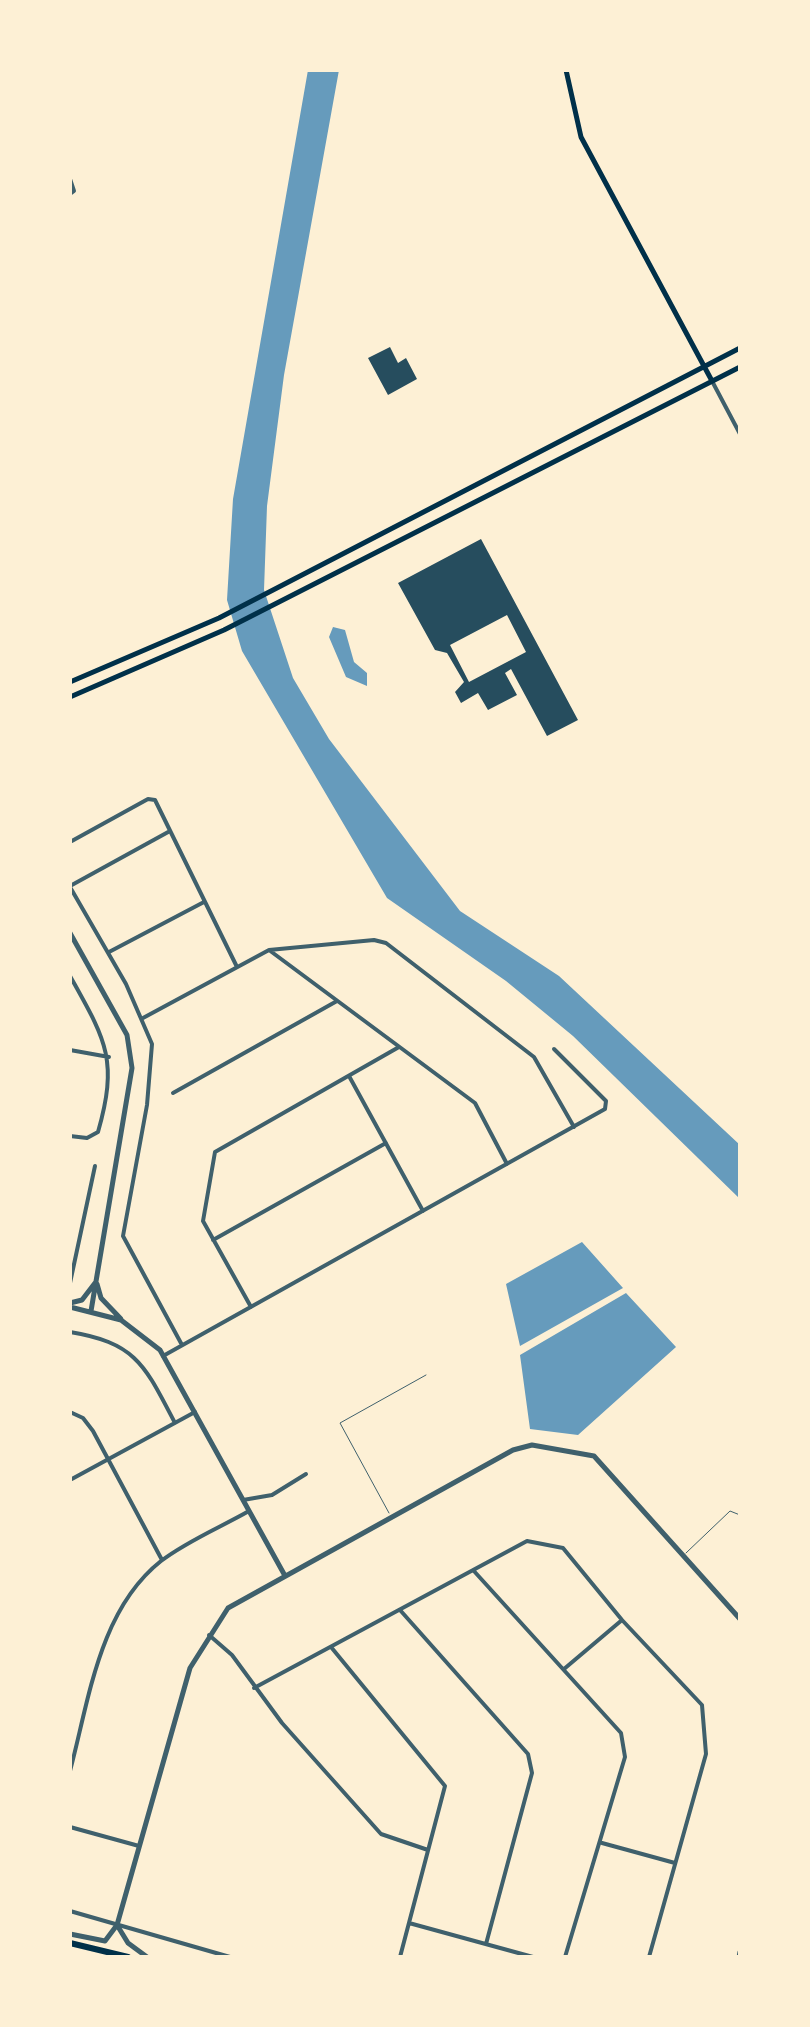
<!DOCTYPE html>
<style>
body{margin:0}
#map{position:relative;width:810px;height:2027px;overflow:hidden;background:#fdf0d5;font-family:Commissioner,sans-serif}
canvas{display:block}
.frame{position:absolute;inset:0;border:72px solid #fdf0d5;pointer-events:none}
</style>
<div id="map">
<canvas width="810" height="2027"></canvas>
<div class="frame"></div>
</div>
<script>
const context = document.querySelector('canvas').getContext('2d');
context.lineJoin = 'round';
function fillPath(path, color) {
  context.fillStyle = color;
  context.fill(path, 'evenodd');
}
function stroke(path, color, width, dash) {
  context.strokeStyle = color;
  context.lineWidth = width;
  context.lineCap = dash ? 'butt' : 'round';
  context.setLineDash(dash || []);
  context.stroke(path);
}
const water = new Path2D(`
 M308 70H339L284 375 267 506 264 590 293 678 329 739 460 911 559 976 740 1145V1199L573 1036 506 981 387 898 242 651 227 600 233 499Z
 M333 627 345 630 354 662 367 673V686L346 677 329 637Z
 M582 1242 623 1288 520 1346 506 1284Z
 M626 1293 676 1347 578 1435 530 1429 520 1355Z`);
const building = new Path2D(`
 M390 347 398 363 406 358 417 379 388 395 368 358Z
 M481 539 578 720 547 736 511 669 505 673 517 695 488 710 478 693 461 703 455 692 464 682 447 653 435 650 398 583ZM507 615 526 652 469 682 450 645Z`);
const service = new Path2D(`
 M389 1513 340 1423 426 1375
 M686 1553 730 1511 740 1515`);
const minor = new Path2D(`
 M70 179 74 191 70 194
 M712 381 740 434
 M70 842 148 799 155 800 237 967
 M70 886 170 831
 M70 887 126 984 152 1044 147 1105 123 1236 182 1345
 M269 950 475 1103 507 1164
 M109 952 204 902
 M70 976C105 1039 119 1059 98 1132L87 1138 70 1136
 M143 1018 269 950 374 940 386 943 534 1057 574 1127
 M70 1050 109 1057
 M349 1076 423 1211
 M173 1093 337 1001
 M213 1240 386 1143
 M70 1283 95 1166
 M251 1307 203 1221 215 1152 399 1047
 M70 1332C137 1343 145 1366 175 1423
 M163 1356 605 1109 606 1101 554 1049
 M70 1412 83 1418 93 1431 162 1560
 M70 1480 195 1412
 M243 1500 272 1495 306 1474
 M473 1570 621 1733 625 1757 565 1957
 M400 1610 528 1754 532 1773 486 1944
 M209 1635 232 1655 282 1723 381 1834 428 1850
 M331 1647 445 1786 400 1957
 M564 1669 622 1620
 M254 1688 527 1541 563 1548 622 1620 702 1705 706 1754 649 1957
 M70 1771C89 1700 99 1610 161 1561 187 1541 221 1527 249 1511
 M70 1827 139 1846
 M602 1843 675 1863
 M70 1911 230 1957
 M409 1923 533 1957`);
const tertiary = new Path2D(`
 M70 933 127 1035 132 1068 91 1311
 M97 1284 101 1298 121 1319
 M70 1303 82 1300 95 1283
 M70 1307 121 1320 160 1350 284 1574
 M117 1925 128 1943 147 1957
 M70 1934 105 1941 117 1925 190 1668 228 1608 513 1450 532 1445 594 1456 740 1619
 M739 1957 740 1952`);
const secondary = new Path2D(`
 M566 70 581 137 712 381
 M70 682 219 618 740 348
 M70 697 224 630 740 367`);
const trunk = new Path2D(`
 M70 1943 128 1957`);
fillPath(water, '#669bbc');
fillPath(building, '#264d5e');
stroke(service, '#3f606c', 1);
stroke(minor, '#3f606c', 4);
stroke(tertiary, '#3f606c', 5);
stroke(secondary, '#003049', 5);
stroke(trunk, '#003049', 6);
</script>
